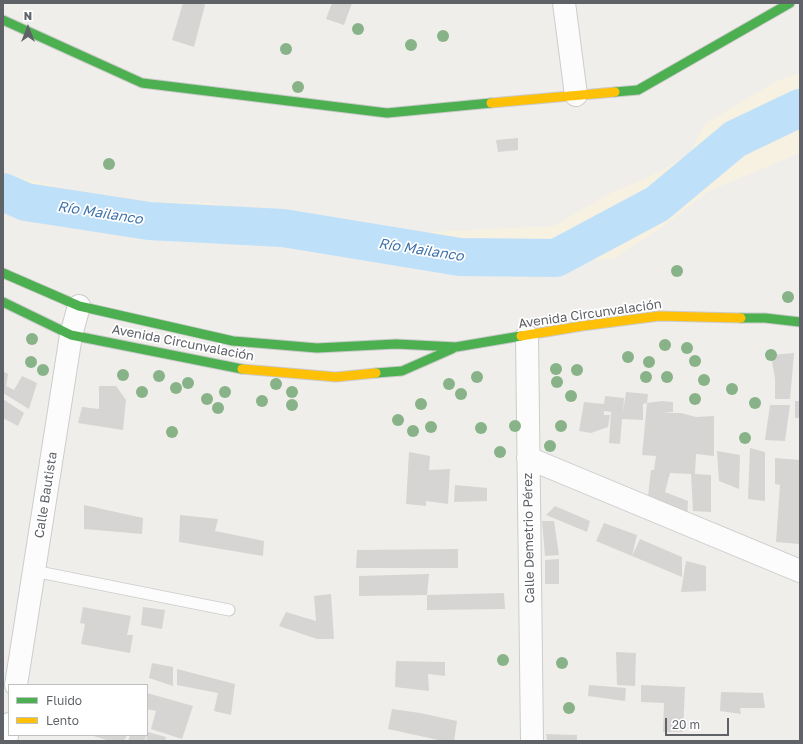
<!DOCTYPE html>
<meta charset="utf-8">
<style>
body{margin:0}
#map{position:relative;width:803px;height:744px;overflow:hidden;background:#efeeea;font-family:"Golos Text",sans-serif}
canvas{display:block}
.frame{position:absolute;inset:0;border:4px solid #5f6368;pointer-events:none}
.legend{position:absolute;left:8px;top:684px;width:140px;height:52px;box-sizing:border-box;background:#fff;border:1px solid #bfc1c3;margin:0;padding:5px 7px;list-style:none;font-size:12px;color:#5f6368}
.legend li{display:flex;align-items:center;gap:8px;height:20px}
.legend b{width:20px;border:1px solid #bfc1c3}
.north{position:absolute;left:8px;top:8px;width:40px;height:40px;-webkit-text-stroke:3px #fff;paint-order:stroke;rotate:0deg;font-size:11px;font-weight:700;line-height:16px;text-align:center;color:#5f6368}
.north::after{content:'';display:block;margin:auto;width:14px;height:18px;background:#5f6368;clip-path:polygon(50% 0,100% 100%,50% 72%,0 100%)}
.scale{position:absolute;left:665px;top:718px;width:64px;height:18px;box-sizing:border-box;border:2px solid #5f6368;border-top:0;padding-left:5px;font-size:12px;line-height:14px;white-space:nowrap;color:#5f6368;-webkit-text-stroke:3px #fff;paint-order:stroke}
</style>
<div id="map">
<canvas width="803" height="744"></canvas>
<div class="frame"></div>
<ul class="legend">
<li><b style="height:5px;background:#4caf50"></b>Fluido</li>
<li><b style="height:5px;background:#ffc107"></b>Lento</li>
</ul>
<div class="north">N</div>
<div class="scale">20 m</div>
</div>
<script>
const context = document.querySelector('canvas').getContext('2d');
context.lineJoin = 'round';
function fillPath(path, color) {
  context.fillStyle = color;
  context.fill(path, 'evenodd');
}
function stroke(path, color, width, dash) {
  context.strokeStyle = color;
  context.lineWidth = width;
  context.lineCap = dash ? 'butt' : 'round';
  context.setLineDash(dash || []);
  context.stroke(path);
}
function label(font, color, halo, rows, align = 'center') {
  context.font = font + ' "Golos Text",sans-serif';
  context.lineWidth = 3.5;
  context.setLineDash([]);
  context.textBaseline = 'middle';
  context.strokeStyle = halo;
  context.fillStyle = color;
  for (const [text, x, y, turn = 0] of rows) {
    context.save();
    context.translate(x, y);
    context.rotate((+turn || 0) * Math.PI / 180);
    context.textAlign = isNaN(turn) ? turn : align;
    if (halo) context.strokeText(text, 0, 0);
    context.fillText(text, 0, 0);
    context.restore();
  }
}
const sand = new Path2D(`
 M800 73V153L709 191 662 227 615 258 528 268H436L275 245 88 229 28 214 3 204V172L21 178 119 201 210 203 410 233 553 226 611 193 655 174 689 155 705 124 776 81Z`);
const river = new Path2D(`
 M3 192 26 202 149 221 283 228 460 257 556 258 657 204 735 139 800 108`);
const building = new Path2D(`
 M183 3H202L205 5 194 47 172 40Z
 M332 3H352L344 25 326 19Z
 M518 138V150L498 152 496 140Z
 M794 353 790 399H775V379L771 355Z
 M3 371 8 374 6 386 14 390 22 376 37 383 29 409 3 393Z
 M99 386H116L126 400 123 430 78 423 82 407 99 409Z
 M626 392 648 394 647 403 643 404V420L622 419 620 444 609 443 611 412 604 411V415H610L608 427 591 433 579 431 584 402 604 404 605 396 624 398 623 412Z
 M3 399 24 413 18 426 3 418Z
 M662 401 673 402V412L663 413H681L696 417 714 416V456L696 454 695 474 711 475V512L693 511 691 474 670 473 665 492 688 501 687 522 647 505 651 470H654L656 456 642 455 647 403Z
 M795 401H800V418H795Z
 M770 405H790L785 441 765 440Z
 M750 448 765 452V501L748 499Z
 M717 451 740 455 739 489 719 481Z
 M409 452 430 456 429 470 450 469 448 504 426 501V506L406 504Z
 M775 458 800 460 799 544 776 542 780 485 775 484Z
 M455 485 487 488V501L454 502Z
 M84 505 143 518 142 534 84 529Z
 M555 506 590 521 587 532 546 515Z
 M180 515 218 519 215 531 264 541 263 556 179 542Z
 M542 521H554L559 555 545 556Z
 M604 523 637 535 632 556 596 541Z
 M640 539 682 557V577L632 556Z
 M458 549V568H356L357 550Z
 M559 559V584H545V560Z
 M686 561 706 566V591L681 592Z
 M429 574 427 595 359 596V576Z
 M504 593 505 609 427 610V595Z
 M331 594 334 639H317L279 626 286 612 316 621 314 596Z
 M83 607 131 616 127 635H133L130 653 81 644 85 624 80 623Z
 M143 607 165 610 162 629 141 625Z
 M616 652 636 653 635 686 617 685Z
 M396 661 445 662V676L428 674 429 691 395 687Z
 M152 663 173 667V686L149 678Z
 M177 669 235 684 231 715 214 711 218 693 177 685Z
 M589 685 626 688 625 701 588 696Z
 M641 685 685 687 683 732H663L664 703 641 702Z
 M721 692 763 693 765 708H740L741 714 720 711Z
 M147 693 193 706 182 739 151 729 156 711 147 709Z
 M392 709 420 713 457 721 454 741H443L388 729Z
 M148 732 166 737 165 741H146Z
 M546 734 577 735V741H547Z
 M90 735H127L124 741H110Z
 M130 735H147L144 741H128Z`);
const lane = new Path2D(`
 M34 571 229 610`);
const street = new Path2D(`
 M564 3 576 95
 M527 336 532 741
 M528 458 800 571
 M16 685 71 335 79 306
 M6 741 9 724`);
const fast = new Path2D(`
 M3 20 142 83 387 113 491 103
 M615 92 638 90 790 3
 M3 273 79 306 233 341 317 348 396 344 456 347 521 336
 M3 302 71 335 242 369
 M741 318H765L800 322
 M376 373 402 371 452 349`);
const slow = new Path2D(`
 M491 103 615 92
 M521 336 582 326 659 316 741 318
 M242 369 336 377 376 373`);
const trees = [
 [358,29],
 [443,36],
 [411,45],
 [286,49],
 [298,87],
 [109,164],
 [677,271],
 [788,297],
 [32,339],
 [665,345],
 [687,348],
 [771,355],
 [628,357],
 [695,361],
 [31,362],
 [649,362],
 [556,369],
 [43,370],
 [577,370],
 [123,375],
 [159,376],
 [477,377],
 [646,377],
 [667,377],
 [704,380],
 [557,382],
 [188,383],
 [276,384],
 [449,384],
 [176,388],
 [732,389],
 [142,392],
 [225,392],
 [292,392],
 [461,394],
 [571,396],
 [207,399],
 [695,399],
 [262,401],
 [755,403],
 [421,404],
 [292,405],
 [218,408],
 [398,420],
 [515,426],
 [561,426],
 [431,427],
 [481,428],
 [413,431],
 [172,432],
 [745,438],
 [550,446],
 [500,452],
 [503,660],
 [562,663],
 [569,708]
];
const streetNames = [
 ["Avenida Circunvalación",590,314,-8],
 ["Avenida Circunvalación",183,343,11],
 ["Calle Bautista",46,495,-81],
 ["Calle Demetrio Pérez",529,538,-91]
];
const waterNames = [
 ["Río Mailanco",100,213,9],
 ["Río Mailanco",421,250,9]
];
fillPath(sand, '#f6f1e1');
stroke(river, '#bfe0f9', 38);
fillPath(building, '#d6d5d3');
stroke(lane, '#cbcccc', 13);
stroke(street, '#cbcccc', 24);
stroke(fast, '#cacacb', 11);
stroke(slow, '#cacacb', 11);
stroke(lane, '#fdfcfc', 11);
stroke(street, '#fdfcfc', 22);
stroke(fast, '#4caf50', 9);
stroke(slow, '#ffc107', 9);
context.fillStyle = '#88b388';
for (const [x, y] of trees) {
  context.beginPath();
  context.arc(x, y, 6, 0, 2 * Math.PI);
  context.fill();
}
label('13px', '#5f6368', '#fff', streetNames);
label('italic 14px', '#4174aa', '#fff', waterNames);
</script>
